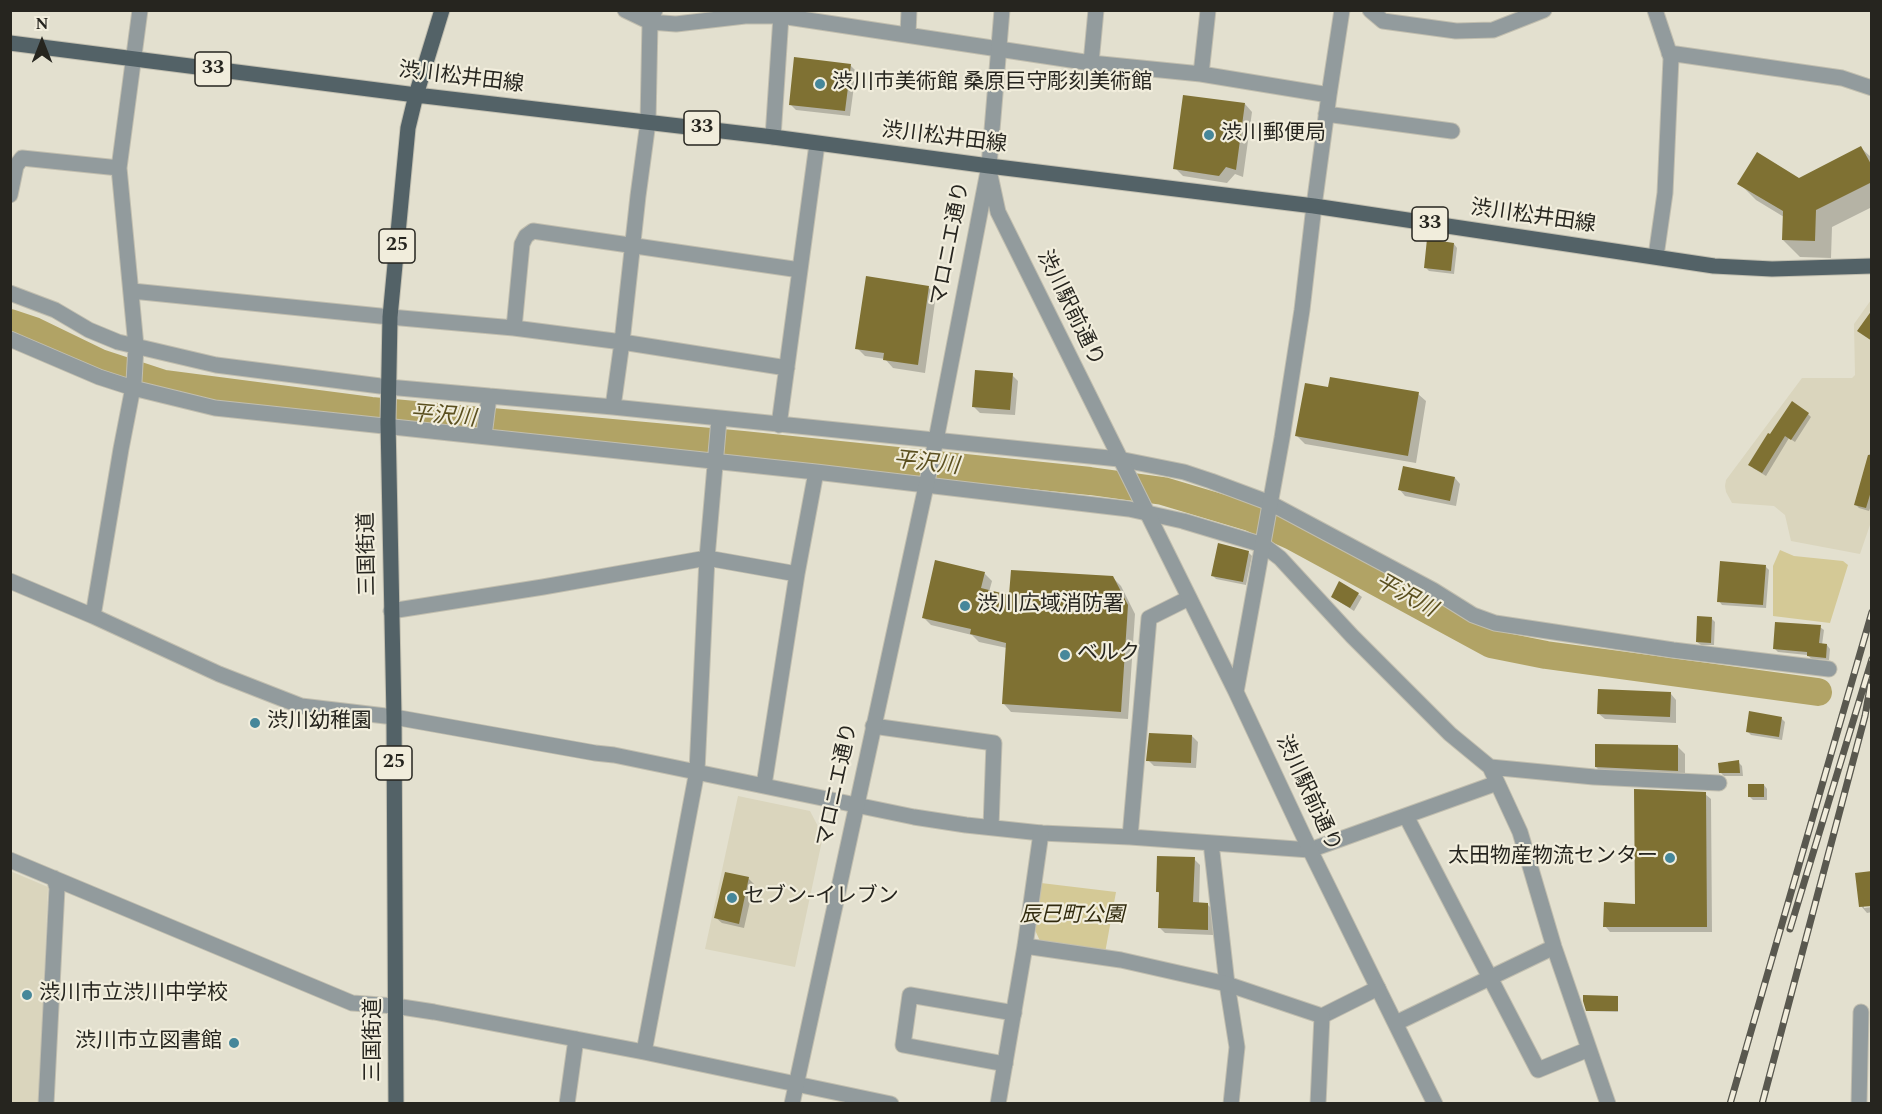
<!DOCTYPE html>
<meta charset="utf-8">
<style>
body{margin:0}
#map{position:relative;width:1882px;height:1114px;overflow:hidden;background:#e3e0cf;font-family:Spectral,serif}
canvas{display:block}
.frame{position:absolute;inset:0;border:12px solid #26251f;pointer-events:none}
.north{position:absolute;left:12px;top:12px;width:60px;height:60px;-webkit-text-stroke:4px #f1eddc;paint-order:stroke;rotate:0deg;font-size:16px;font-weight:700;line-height:24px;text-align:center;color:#26251f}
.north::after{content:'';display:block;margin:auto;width:21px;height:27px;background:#26251f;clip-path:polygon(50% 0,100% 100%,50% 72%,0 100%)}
</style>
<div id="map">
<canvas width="1882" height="1114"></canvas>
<div class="frame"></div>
<div class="north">N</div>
</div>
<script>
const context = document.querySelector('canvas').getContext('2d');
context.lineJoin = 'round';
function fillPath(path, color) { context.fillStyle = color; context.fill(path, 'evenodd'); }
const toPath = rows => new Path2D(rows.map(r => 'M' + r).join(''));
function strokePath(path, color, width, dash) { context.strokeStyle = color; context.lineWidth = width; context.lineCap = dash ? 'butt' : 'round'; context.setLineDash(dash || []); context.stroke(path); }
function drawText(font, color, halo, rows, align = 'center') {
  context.font = font + ' Spectral,"Noto Sans JP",serif'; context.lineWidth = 4.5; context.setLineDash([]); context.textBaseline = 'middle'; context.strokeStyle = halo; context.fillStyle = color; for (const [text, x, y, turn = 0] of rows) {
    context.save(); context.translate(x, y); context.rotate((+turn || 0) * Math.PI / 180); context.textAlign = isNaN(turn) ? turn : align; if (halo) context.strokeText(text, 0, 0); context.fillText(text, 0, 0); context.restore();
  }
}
fillPath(toPath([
 [1871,300,1872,519,1860,554,1791,541,1785,515,1774,506,1732,503,1726,492,1725,486,1726,480,1802,378,1852,378,1855,375,1854,324],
 [738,796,810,811,823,836,795,967,705,949],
 [10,871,48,887,39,1103,11,1103]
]), '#dad5bd');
fillPath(toPath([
 [1780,550,1794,556,1843,561,1848,565,1830,623,1773,616,1773,566],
 [1041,883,1116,892,1105,953,1040,941,1035,930]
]), '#d4c996');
fillPath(toPath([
 [850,65,856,71,850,116,796,110,790,104],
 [1245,104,1252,112,1243,177,1235,174,1227,183,1183,176,1175,168],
 [1861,148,1872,158,1872,207,1832,227,1831,258,1800,257,1783,240,1784,217,1756,200,1739,183,1799,179],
 [1454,244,1457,248,1454,274,1429,271,1425,267],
 [928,287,936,295,925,373,893,368,885,359,865,356,857,348],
 [1012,375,1018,381,1015,415,980,413,974,407],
 [1329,389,1418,394,1426,401,1416,463,1305,444,1297,436],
 [1808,414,1811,417,1795,442,1789,438,1766,476,1753,468,1770,436],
 [1869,454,1872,455,1872,503,1869,511,1859,508,1855,504],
 [1455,478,1460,484,1456,506,1405,496,1400,490],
 [1248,552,1252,556,1246,585,1216,579,1212,575],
 [1765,566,1769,570,1766,608,1722,605,1719,601],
 [984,573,992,581,989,592,1011,597,1113,578,1121,586,1135,614,1128,719,1011,712,1004,704,1007,648,979,642,972,635,931,625,923,617],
 [1358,594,1362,597,1354,611,1332,597],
 [1711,618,1715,622,1714,645,1701,645,1697,642],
 [1820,627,1824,630,1822,645,1827,645,1830,649,1829,660,1812,659,1807,655,1778,652,1775,649],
 [1671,694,1676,700,1676,723,1605,719,1599,714],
 [1781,718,1785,722,1782,740,1751,735,1747,731],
 [1192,736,1198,742,1196,768,1154,766,1148,760],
 [1678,747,1685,754,1685,778,1604,775,1596,767],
 [1738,762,1742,766,1743,776,1724,776,1721,773],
 [1764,785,1767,789,1767,800,1753,800,1750,797],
 [1705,794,1711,799,1712,932,1610,932,1605,926,1636,905],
 [1194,859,1200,865,1199,904,1207,904,1213,910,1213,935,1165,933,1159,927,1161,895,1157,891],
 [748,878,754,884,744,928,722,923,716,918],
 [1864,905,1864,908,1872,907,1872,912,1867,913,1861,906],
 [1617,997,1618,1012,1589,1011,1588,1010]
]), '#0003');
strokePath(toPath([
 [10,323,34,331,100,363,164,384,371,411,743,445,1090,481,1163,491,1250,517,1292,536,1491,644,1546,655,1818,692]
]), '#b1a365', 28);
fillPath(toPath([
 [794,57,851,64,845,111,789,105],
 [1183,95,1245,103,1236,170,1226,167,1219,176,1173,169],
 [1861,146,1872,166,1872,182,1816,210,1815,241,1782,240,1783,211,1737,184,1757,152,1799,178],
 [1427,239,1454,243,1451,271,1424,268],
 [866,276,929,286,918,365,883,360,884,353,855,349],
 [1872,310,1872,341,1857,331],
 [975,370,1013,373,1010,410,972,407],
 [1330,377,1419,392,1408,456,1295,436,1305,383,1328,387],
 [1792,401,1809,413,1791,440,1785,436,1762,473,1748,465,1768,433,1770,434],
 [1868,455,1872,455,1872,488,1866,508,1854,505],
 [1403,466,1455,477,1450,501,1398,490],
 [1218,543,1249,551,1243,582,1211,576],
 [935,560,985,572,981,588,1009,595,1011,570,1113,576,1128,605,1121,712,1002,704,1006,643,970,634,971,629,922,618],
 [1720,561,1766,565,1763,605,1717,602],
 [1339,581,1359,593,1350,608,1331,597],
 [1697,616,1712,617,1711,643,1696,642],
 [1775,622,1821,625,1819,643,1827,644,1826,658,1807,656,1807,652,1773,649],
 [1598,689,1671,692,1670,717,1597,714],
 [1749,711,1782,717,1779,737,1746,732],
 [1149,733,1192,735,1191,763,1146,761],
 [1595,744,1678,745,1678,771,1595,767],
 [1739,760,1740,773,1719,773,1718,763],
 [1748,784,1764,784,1764,797,1748,797],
 [1634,789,1706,792,1707,927,1603,927,1604,902,1635,904],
 [1157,856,1195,857,1193,902,1208,903,1208,930,1158,928,1159,892,1156,892],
 [1872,871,1872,906,1859,907,1855,873],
 [725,872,749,877,739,924,714,918],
 [1583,995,1618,996,1618,1011,1586,1011,1583,1001]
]), '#7f7133');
const minor = toPath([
 [655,10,650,22,676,24,745,16,781,16,1091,63,1201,74,1329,95],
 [1370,10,1383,21,1456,31,1493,30,1544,10],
 [1655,10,1671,58,1665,193,1656,256],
 [908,34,909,10],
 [1669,53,1842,78,1872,88],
 [1091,63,1096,10],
 [1201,74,1208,10],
 [1326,114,1452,131],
 [773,137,781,16],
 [10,195,16,166,22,158,119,168],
 [1314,206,1329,95,1342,10],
 [132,291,390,317,514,328,622,342,787,368],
 [10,293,55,310,89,330,118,342,216,365,388,387,613,407,1119,459,1184,472,1211,481,1270,503,1433,590,1473,615,1495,623,1673,650,1829,669],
 [514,328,522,244,526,236,533,231,800,270],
 [10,339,99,377,133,388,215,408,816,472,1129,509,1183,521,1263,545,1280,558,1352,636,1450,734,1490,767,1520,832,1554,947,1608,1104],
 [613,407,622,342,638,196,648,122,650,22,625,10],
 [779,425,817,144],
 [484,436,489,396],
 [10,581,93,616,219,674,301,706,394,717,595,753,614,755,914,817,966,825,1041,833,1130,837,1310,850,1497,783],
 [391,611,543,587,707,558,797,574],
 [93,616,121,449,134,382,136,346,119,168,140,10],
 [873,726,994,743,991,827],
 [1490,767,1594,777,1719,783],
 [764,785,797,574,816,472],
 [1406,816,1538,1070,1589,1049],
 [1130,837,1149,618,1189,598],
 [1211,843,1227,984,1237,1047,1231,1104],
 [10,860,352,1003,395,1006,434,1012,644,1052,891,1104],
 [1322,1016,1378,988],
 [1396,1023,1554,947],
 [644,1052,697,771,707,558,719,419],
 [1005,1064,903,1045,910,995,1014,1013],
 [46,1104,57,888,54,878],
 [567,1104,576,1039],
 [1859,1104,1861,1012]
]);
const tertiary = toPath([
 [990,175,998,212,1236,692,1310,850,1435,1104],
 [1236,692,1282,438,1302,310,1314,206],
 [1025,946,1121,960,1227,984,1322,1016,1318,1104],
 [792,1104,936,440,989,166,1002,10],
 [998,1104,1025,946,1041,833]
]);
const primary = toPath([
 [10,43,416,95,773,137,989,166,1314,206,1714,266,1772,269,1872,266],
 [396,1104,394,717,388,422,390,317,408,128,416,95,442,10]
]);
strokePath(minor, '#c1beaf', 17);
strokePath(tertiary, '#c1beaf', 17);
strokePath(primary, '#c1beaf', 17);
strokePath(minor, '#929b9d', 15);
strokePath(tertiary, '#929b9d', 15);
strokePath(primary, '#536267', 15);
const rail = toPath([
 [1790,929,1872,659],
 [1730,1104,1872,612],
 [1762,1104,1865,716,1871,682]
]);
strokePath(rail, '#59584f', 7);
strokePath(rail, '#f1eddc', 4.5, [14]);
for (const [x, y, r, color] of [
 [820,84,6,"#46879a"],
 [1209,135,6,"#46879a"],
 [965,606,6,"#46879a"],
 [1065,655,6,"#46879a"],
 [255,723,6,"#46879a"],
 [1670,858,6,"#46879a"],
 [732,898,6,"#46879a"],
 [27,995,6,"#46879a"],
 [234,1043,6,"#46879a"]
]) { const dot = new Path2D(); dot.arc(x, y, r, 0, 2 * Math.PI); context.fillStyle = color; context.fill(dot); strokePath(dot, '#f1eddc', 2); }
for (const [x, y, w] of [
 [213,69,36],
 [702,128,36],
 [1430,224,36],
 [397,246,36],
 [394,763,36]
]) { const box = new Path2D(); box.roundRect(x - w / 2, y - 17, w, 34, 4.5); context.fillStyle = '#f1eddc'; context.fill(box); strokePath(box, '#26251f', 1.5); }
drawText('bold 20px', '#26251f', null, [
 ["33",213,69],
 ["33",702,128],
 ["33",1430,224],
 ["25",397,246],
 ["25",394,763]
]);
drawText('21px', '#26251f', '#f1eddc', [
 ["渋川松井田線",461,79,7],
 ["渋川松井田線",944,139,7],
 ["渋川松井田線",1533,218,8],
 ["マロニエ通り",952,244,-79],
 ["渋川駅前通り",1069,309,64],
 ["三国街道",369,554,-91],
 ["マロニエ通り",839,785,-78],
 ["渋川駅前通り",1307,794,65],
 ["三国街道",375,1040,-90]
]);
drawText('21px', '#26251f', '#f1eddc', [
 ["渋川市美術館 桑原巨守彫刻美術館",832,84],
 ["渋川郵便局",1221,135],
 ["渋川広域消防署",977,606],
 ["ベルク",1077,655],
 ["渋川幼稚園",267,723],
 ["太田物産物流センター",1658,858,"right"],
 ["セブン-イレブン",744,898],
 ["渋川市立渋川中学校",39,995],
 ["渋川市立図書館",222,1043,"right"]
], 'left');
drawText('italic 21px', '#302a0d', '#f1eddc', [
 ["辰巳町公園",1072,917]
]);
drawText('italic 22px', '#5b5020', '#f1eddc', [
 ["平沢川",443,418,5],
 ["平沢川",926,465,6],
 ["平沢川",1405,597,29]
]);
</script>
